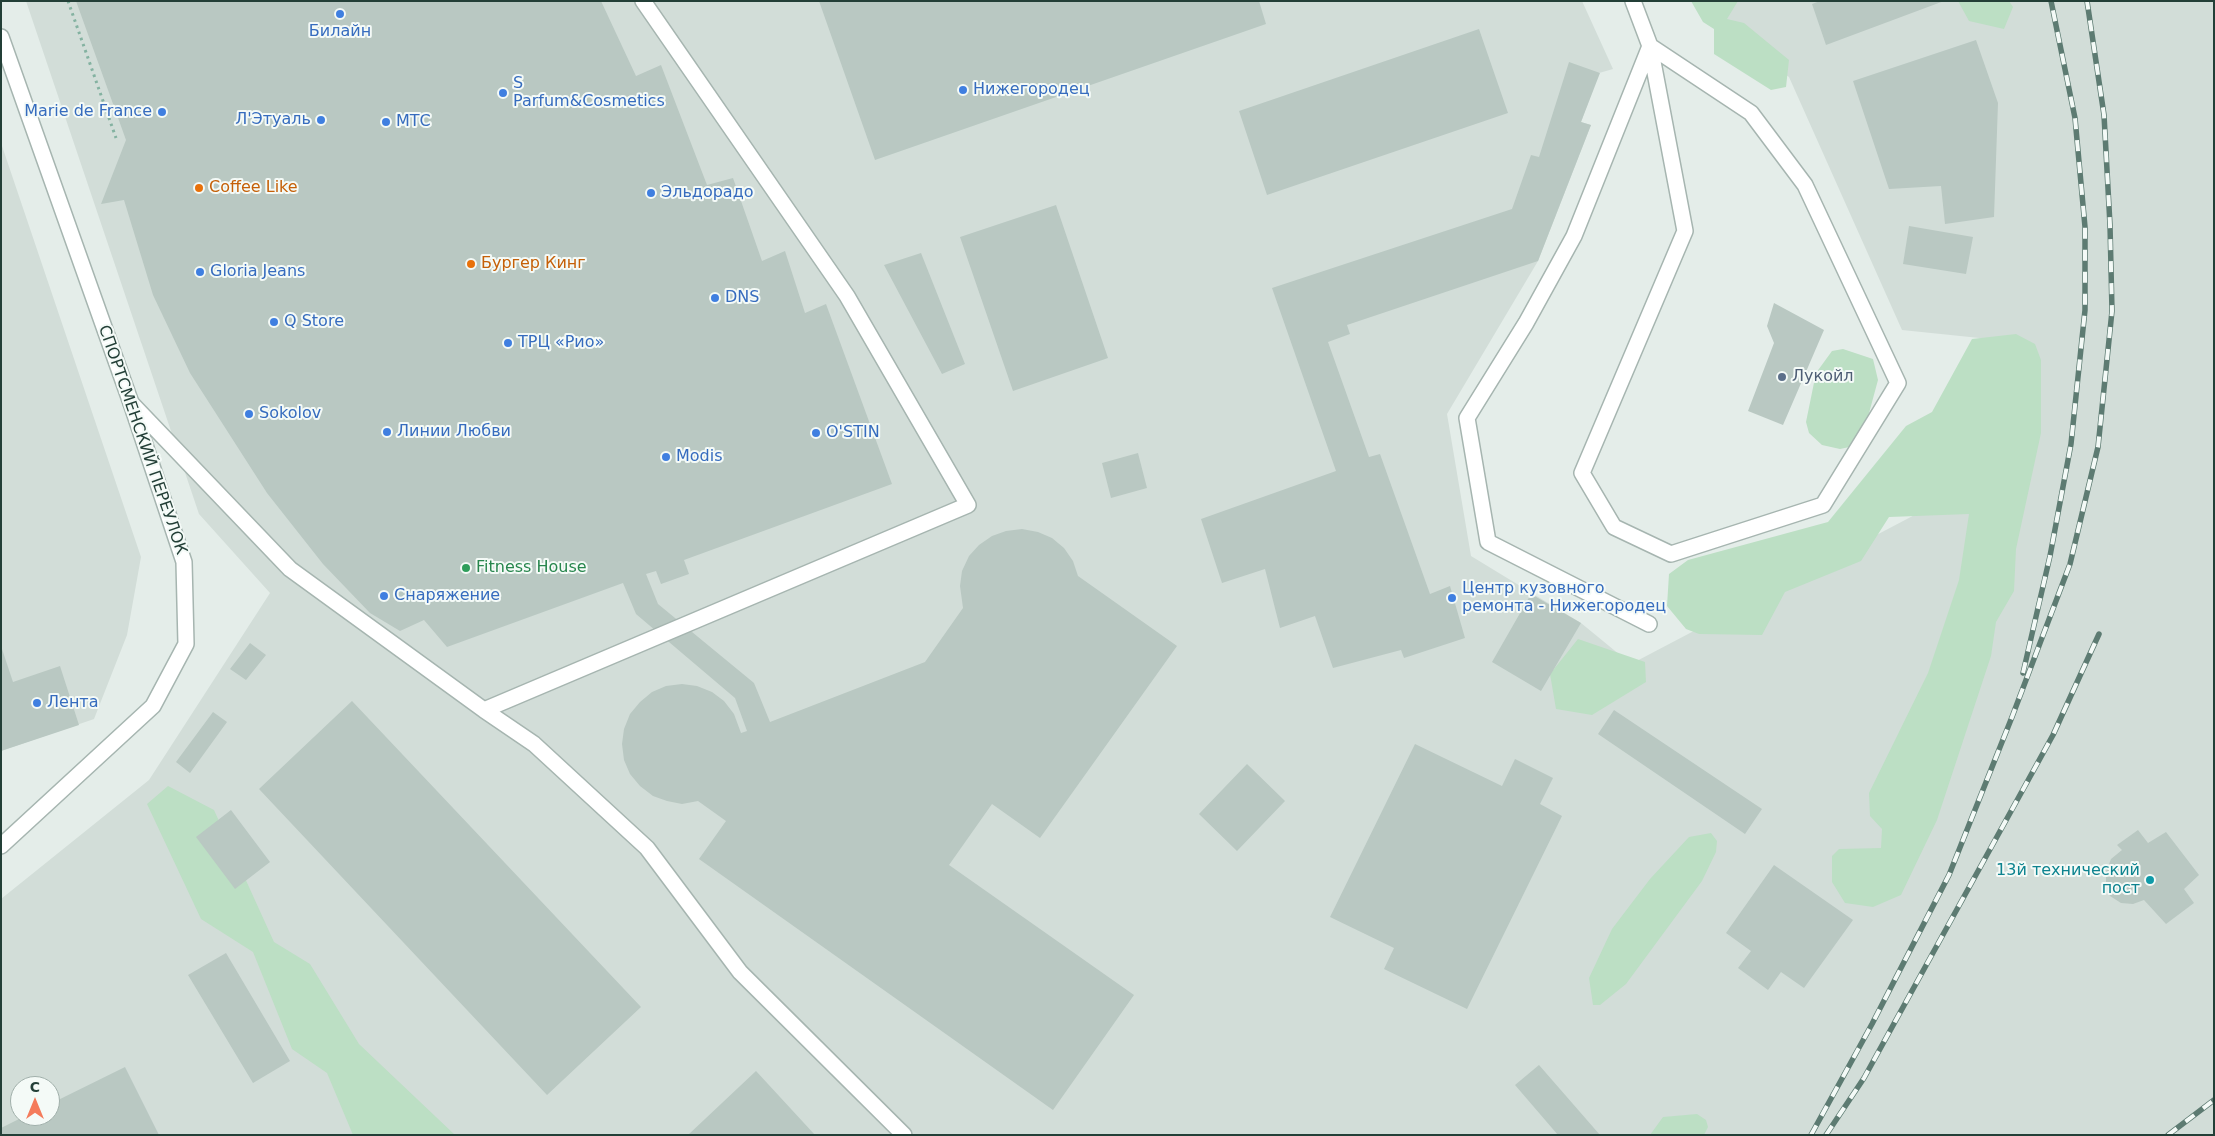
<!DOCTYPE html>
<meta charset="utf-8">
<style>
body{margin:0}
#map{position:relative;width:2215px;height:1136px;overflow:hidden;background:#e4ede9;font-family:"DejaVu Sans",sans-serif}
canvas{display:block}
.frame{position:absolute;inset:0;border:2px solid #233f37;pointer-events:none}
.north{position:absolute;left:10px;top:1076px;width:50px;height:50px;box-sizing:border-box;background:#f4faf7;border:1px solid #a0afaa;border-radius:50%;rotate:0deg;font-size:14px;font-weight:700;line-height:20px;text-align:center;color:#233f37}
.north::after{content:'';display:block;margin:auto;width:18px;height:22px;background:#f47b5b;clip-path:polygon(50% 0,100% 100%,50% 72%,0 100%)}
</style>
<div id="map">
<canvas width="2215" height="1136"></canvas>
<div class="frame"></div>
<div class="north">С</div>
</div>
<script>
const context = document.querySelector('canvas').getContext('2d');
context.lineJoin = 'round';
function fillPath(path, color) { context.fillStyle = color; context.fill(path, 'evenodd'); }
const toPath = rows => new Path2D(rows.map(r => 'M' + r).join(''));
function strokePath(path, color, width, dash) { context.strokeStyle = color; context.lineWidth = width; context.lineCap = dash ? 'butt' : 'round'; context.setLineDash(dash || []); context.stroke(path); }
function drawText(font, color, halo, rows, align = 'center') {
  context.font = font + ' "DejaVu Sans",sans-serif'; context.lineWidth = 4; context.setLineDash([]); context.textBaseline = 'middle'; context.strokeStyle = halo; context.fillStyle = color; for (const [text, x, y, turn = 0] of rows) {
    context.save(); context.translate(x, y); context.rotate((+turn || 0) * Math.PI / 180); context.textAlign = isNaN(turn) ? turn : align; if (halo) context.strokeText(text, 0, 0); context.fillText(text, 0, 0); context.restore();
  }
}
fillPath(toPath([
 [26,1,1582,1,1613,69,1599,73,1581,122,1591,125,1538,261,1447,414,1471,556,1581,623,1631,664,2023,458,1999,340,1902,330,1789,77,1725,35,1703,1,2214,1,2214,1135,1,1135,1,899,149,780,270,593,199,514],
 [20,1086,50,1086,50,1116,20,1116],
 [1,143,141,557,127,635,94,719,1,751]
]), '#d2ddd8');
fillPath(toPath([
 [1691,1,1738,1,1727,19,1744,23,1789,60,1786,87,1771,90,1714,54,1714,29,1703,22],
 [1958,1,2009,1,2013,7,2004,29,1969,21],
 [2016,334,2035,344,2041,360,2041,433,2016,549,2014,591,1996,622,1991,656,1937,820,1901,895,1873,907,1845,903,1832,882,1832,856,1839,849,1881,848,1882,829,1870,816,1869,793,1928,673,1959,580,1969,514,1889,517,1861,561,1785,592,1762,635,1699,634,1686,629,1667,606,1669,574,1688,560,1828,522,1906,426,1932,412,1972,339],
 [1843,349,1873,359,1878,380,1862,439,1854,446,1840,449,1822,445,1809,433,1806,422,1816,373,1832,351],
 [1578,639,1645,662,1646,682,1592,715,1556,709,1550,674],
 [168,786,214,810,274,942,310,964,359,1044,455,1135,353,1135,327,1073,292,1049,253,952,201,919,147,804],
 [1711,833,1717,841,1716,852,1702,881,1626,984,1600,1005,1593,1005,1589,978,1612,929,1650,879,1689,837],
 [1697,1114,1706,1120,1708,1127,1704,1135,1650,1135,1663,1117]
]), '#bcdfc4');
fillPath(toPath([
 [76,1,601,1,636,76,661,65,707,185,733,178,762,261,785,251,805,313,826,304,892,484,684,560,689,574,661,584,656,571,646,574,658,604,754,683,770,722,925,662,963,608,960,586,962,571,969,556,979,545,992,536,1006,531,1022,529,1038,532,1052,538,1064,548,1073,561,1078,576,1177,646,1040,838,992,804,949,865,1134,995,1053,1110,699,859,726,821,698,801,682,804,667,801,653,796,640,786,630,774,624,760,622,744,624,729,630,714,640,702,652,692,666,686,682,684,697,686,712,692,724,701,734,714,741,733,747,731,735,698,636,614,623,583,447,647,424,620,400,631,370,613,323,564,267,493,190,373,153,295,124,200,101,204,126,140],
 [819,1,1259,1,1266,24,875,160],
 [1820,1,1944,1,1826,45,1812,4],
 [1479,29,1508,113,1267,195,1239,111],
 [1976,40,1998,103,1994,217,1945,224,1941,186,1889,189,1853,81],
 [1569,62,1600,73,1581,122,1591,125,1538,261,1347,325,1350,334,1328,342,1369,457,1380,454,1430,594,1450,586,1465,638,1404,658,1401,650,1333,668,1315,616,1280,628,1265,569,1222,583,1201,519,1336,471,1272,288,1512,209,1531,155,1539,157],
 [1056,205,1108,358,1013,391,960,237],
 [1909,226,1973,237,1966,274,1903,264],
 [921,253,965,364,942,374,884,265],
 [1774,303,1824,330,1783,425,1748,411,1774,343,1767,326],
 [1138,453,1147,488,1111,498,1102,463],
 [1531,594,1581,623,1541,691,1492,662],
 [250,643,266,655,246,680,230,669],
 [1,646,13,682,60,666,79,725,1,751],
 [352,701,641,1007,547,1095,259,789],
 [1614,710,1762,809,1745,834,1598,734],
 [213,712,227,722,190,773,176,762],
 [1415,744,1502,786,1515,759,1553,778,1540,804,1562,816,1467,1009,1384,969,1394,948,1330,917],
 [1247,764,1285,801,1237,851,1199,814],
 [231,810,270,862,235,889,196,837],
 [2138,830,2148,843,2166,832,2199,875,2184,889,2194,903,2166,924,2144,900,2133,904,2121,903,2110,896,2106,885,2106,872,2111,859,2122,850,2117,845],
 [1774,865,1853,920,1804,988,1781,972,1768,990,1738,968,1751,951,1726,933],
 [226,953,290,1061,253,1083,188,975],
 [1539,1065,1600,1135,1558,1135,1515,1085],
 [125,1067,159,1135,1,1135,1,1128,25,1116,50,1116,50,1104],
 [756,1071,815,1135,688,1135]
]), '#b9c8c2');
const lane = toPath([
 [1633,1,1650,46,1574,236,1526,323,1467,418,1488,542,1649,624],
 [1650,46,1751,113,1805,185,1898,383,1823,505,1671,554,1614,527,1582,473,1685,231,1650,46],
 [131,403,290,569,484,710,534,744,647,848,740,972,904,1135],
 [484,710,968,505,847,296,643,1]
]);
const street = toPath([
 [1,37,131,403,184,562,186,644,153,706,1,846]
]);
strokePath(lane, '#a6b5b0', 18);
strokePath(street, '#a6b5b0', 18);
strokePath(toPath([
 [68,1,116,138]
]), '#84b2a1', 3, [2.5, 4]);
strokePath(lane, '#fff', 15);
strokePath(street, '#fff', 15);
const rail = toPath([
 [2023,673,2050,556,2071,444,2085,310,2085,227,2075,118,2051,1],
 [1811,1135,1872,1024,1949,875,2012,717,2070,564,2098,447,2112,311,2110,225,2104,115,2087,1],
 [1826,1135,1864,1078,2053,735,2099,634],
 [2168,1135,2214,1100]
]);
strokePath(rail, '#5d7b72', 5.5);
strokePath(rail, '#f4faf7', 4, [11]);
for (const [x, y, r, color] of [
 [340,14,5,"#3f7fe0"],
 [963,90,5,"#3f7fe0"],
 [503,93,5,"#3f7fe0"],
 [162,112,5,"#3f7fe0"],
 [321,120,5,"#3f7fe0"],
 [386,122,5,"#3f7fe0"],
 [199,188,5,"#e8710a"],
 [651,193,5,"#3f7fe0"],
 [471,264,5,"#e8710a"],
 [200,272,5,"#3f7fe0"],
 [715,298,5,"#3f7fe0"],
 [274,322,5,"#3f7fe0"],
 [508,343,5,"#3f7fe0"],
 [1782,377,5,"#5c6f8a"],
 [249,414,5,"#3f7fe0"],
 [387,432,5,"#3f7fe0"],
 [816,433,5,"#3f7fe0"],
 [666,457,5,"#3f7fe0"],
 [466,568,5,"#2e9e5b"],
 [384,596,5,"#3f7fe0"],
 [1452,598,5,"#3f7fe0"],
 [37,703,5,"#3f7fe0"],
 [2150,880,5,"#0f9aa8"]
]) { const dot = new Path2D(); dot.arc(x, y, r, 0, 2 * Math.PI); context.fillStyle = color; context.fill(dot); strokePath(dot, '#f4faf7', 2); }
drawText('16px', '#366cbe', '#f4faf7', [
 ["Билайн",340,32,"center"],
 ["S",513,84],
 ["Parfum&Cosmetics",513,102],
 ["Нижегородец",973,90],
 ["Marie de France",152,112,"right"],
 ["Л'Этуаль",311,120,"right"],
 ["МТС",396,122],
 ["Эльдорадо",661,193],
 ["Gloria Jeans",210,272],
 ["DNS",725,298],
 ["Q Store",284,322],
 ["ТРЦ «Рио»",518,343],
 ["Sokolov",259,414],
 ["Линии Любви",397,432],
 ["O'STIN",826,433],
 ["Modis",676,457],
 ["Центр кузовного",1462,589],
 ["ремонта - Нижегородец",1462,607],
 ["Снаряжение",394,596],
 ["Лента",47,703]
], 'left');
drawText('16px', '#c56008', '#f4faf7', [
 ["Coffee Like",209,188],
 ["Бургер Кинг",481,264]
], 'left');
drawText('16px', '#4e5e75', '#f4faf7', [
 ["Лукойл",1792,377]
], 'left');
drawText('16px', '#233f37', '#f4faf7', [
 ["СПОРТСМЕНСКИЙ ПЕРЕУЛОК",142,440,71]
]);
drawText('16px', '#27864d', '#f4faf7', [
 ["Fitness House",476,568]
], 'left');
drawText('16px', '#0d838f', '#f4faf7', [
 ["13й технический",2140,871],
 ["пост",2140,889]
], 'right');
</script>
